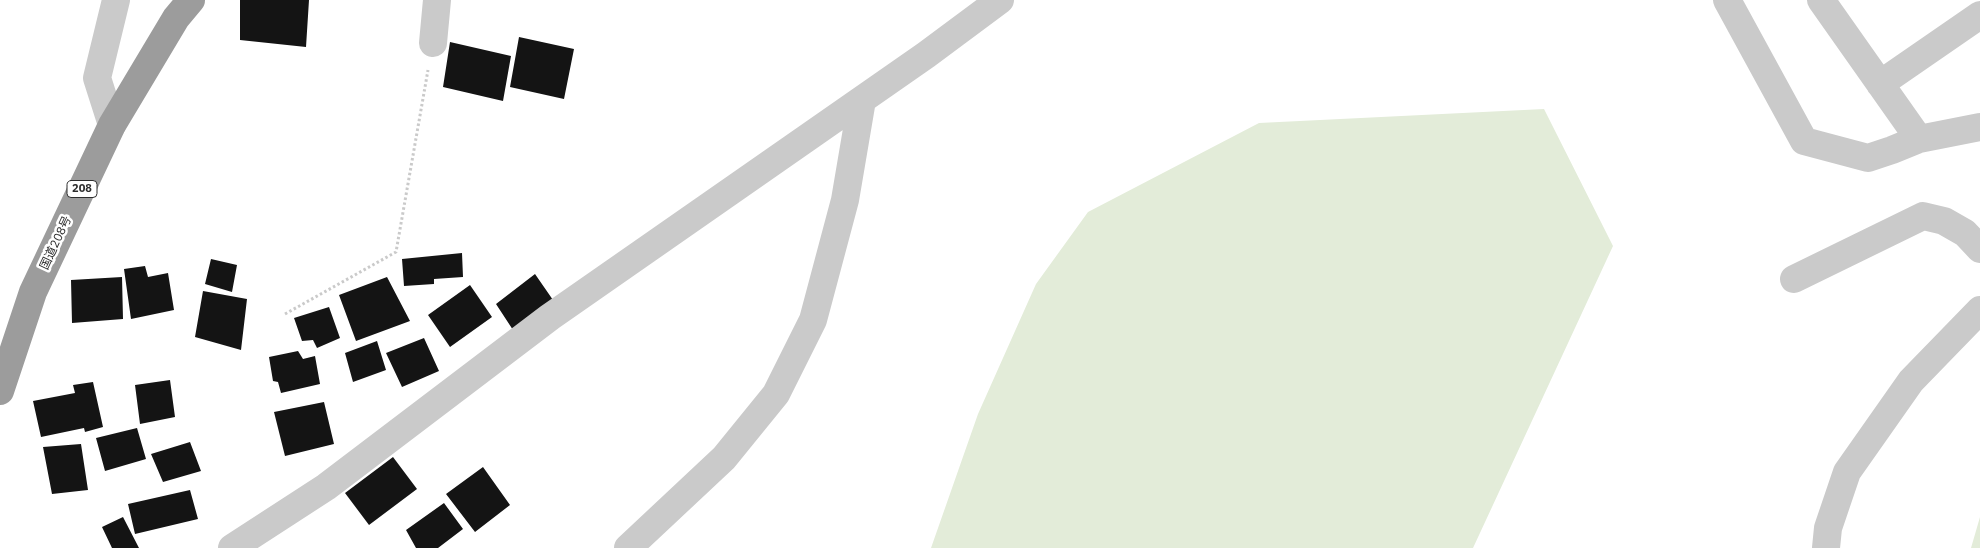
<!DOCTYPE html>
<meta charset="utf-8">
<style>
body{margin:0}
canvas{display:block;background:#fff}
</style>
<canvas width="1980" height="548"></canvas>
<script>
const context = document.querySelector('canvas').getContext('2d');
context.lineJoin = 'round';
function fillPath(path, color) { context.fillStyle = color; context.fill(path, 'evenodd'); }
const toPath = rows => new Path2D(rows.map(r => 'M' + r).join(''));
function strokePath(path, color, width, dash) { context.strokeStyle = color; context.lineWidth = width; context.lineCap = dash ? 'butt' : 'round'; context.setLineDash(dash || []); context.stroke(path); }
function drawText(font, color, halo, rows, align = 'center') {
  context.font = font + ' "IBM Plex Sans","Noto Sans JP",sans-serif'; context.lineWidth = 5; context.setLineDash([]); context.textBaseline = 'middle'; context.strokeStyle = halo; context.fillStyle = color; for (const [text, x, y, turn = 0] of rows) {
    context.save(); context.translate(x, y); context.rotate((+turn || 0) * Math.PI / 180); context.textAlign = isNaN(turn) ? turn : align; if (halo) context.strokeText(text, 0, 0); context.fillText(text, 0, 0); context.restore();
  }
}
fillPath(toPath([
 [1544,109,1613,246,1473,548,931,548,978,414,1036,284,1088,212,1259,123],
 [1980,517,1980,548,1971,548]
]), '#e3ecd9');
fillPath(toPath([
 [240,0,309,0,306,47,240,40],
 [519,37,574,49,564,99,510,87],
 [450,42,511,56,503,101,443,87],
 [462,253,463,277,434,279,434,284,404,286,402,259],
 [211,259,237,265,232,292,205,284],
 [145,266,148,277,168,273,174,310,131,319,124,269],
 [535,274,553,300,513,330,496,304],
 [122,277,123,319,72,323,71,280],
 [387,277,410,321,356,341,339,295],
 [470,285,492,317,450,347,428,315],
 [203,291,247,299,241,350,195,337],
 [329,307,340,338,317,348,313,340,302,341,294,318],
 [424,338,439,371,402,387,386,353],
 [377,341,386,370,353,382,345,353],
 [298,351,303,359,315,356,320,384,281,393,278,382,273,381,269,357],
 [170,380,175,417,140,424,135,385],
 [93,382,103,427,85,432,84,428,41,437,33,401,75,393,73,385],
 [324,402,334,444,285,456,274,412],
 [137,428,146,459,105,471,96,438],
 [190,442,201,471,163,482,151,454],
 [81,444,88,490,52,494,43,447],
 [393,457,417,489,369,525,345,493],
 [483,467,510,505,475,532,446,494],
 [190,490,198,519,135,534,128,504],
 [444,503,463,529,438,548,416,548,406,530],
 [123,517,139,548,112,548,102,527]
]), '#141414');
strokePath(toPath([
 [285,314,396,252,428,70]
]), '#cacaca', 3, [2.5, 2.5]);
strokePath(toPath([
 [1727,0,1804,141,1868,158,1892,150,1919,139,1980,127],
 [1821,0,1919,139],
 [433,43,437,0],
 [1880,84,1980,15],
 [112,125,97,78,116,0],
 [1794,279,1923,216,1944,221,1965,233,1980,249],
 [232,548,326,487,550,317,926,55,1000,0],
 [628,548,724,458,776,394,813,320,845,200,862,100],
 [1826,548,1828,528,1847,472,1911,381,1980,310]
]), '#cacaca', 28);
strokePath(toPath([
 [0,391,33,292,112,125,176,18,191,0]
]), '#9c9c9c', 28);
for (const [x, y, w] of [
 [82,189,30]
]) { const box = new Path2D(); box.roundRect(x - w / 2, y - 8.5, w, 17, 4); context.fillStyle = '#fff'; context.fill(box); strokePath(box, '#2d2d2d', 1); }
drawText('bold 11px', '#2d2d2d', null, [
 ["208",82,189]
]);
drawText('12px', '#2d2d2d', '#fff', [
 ["国道208号",56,243,-65]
]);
</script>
